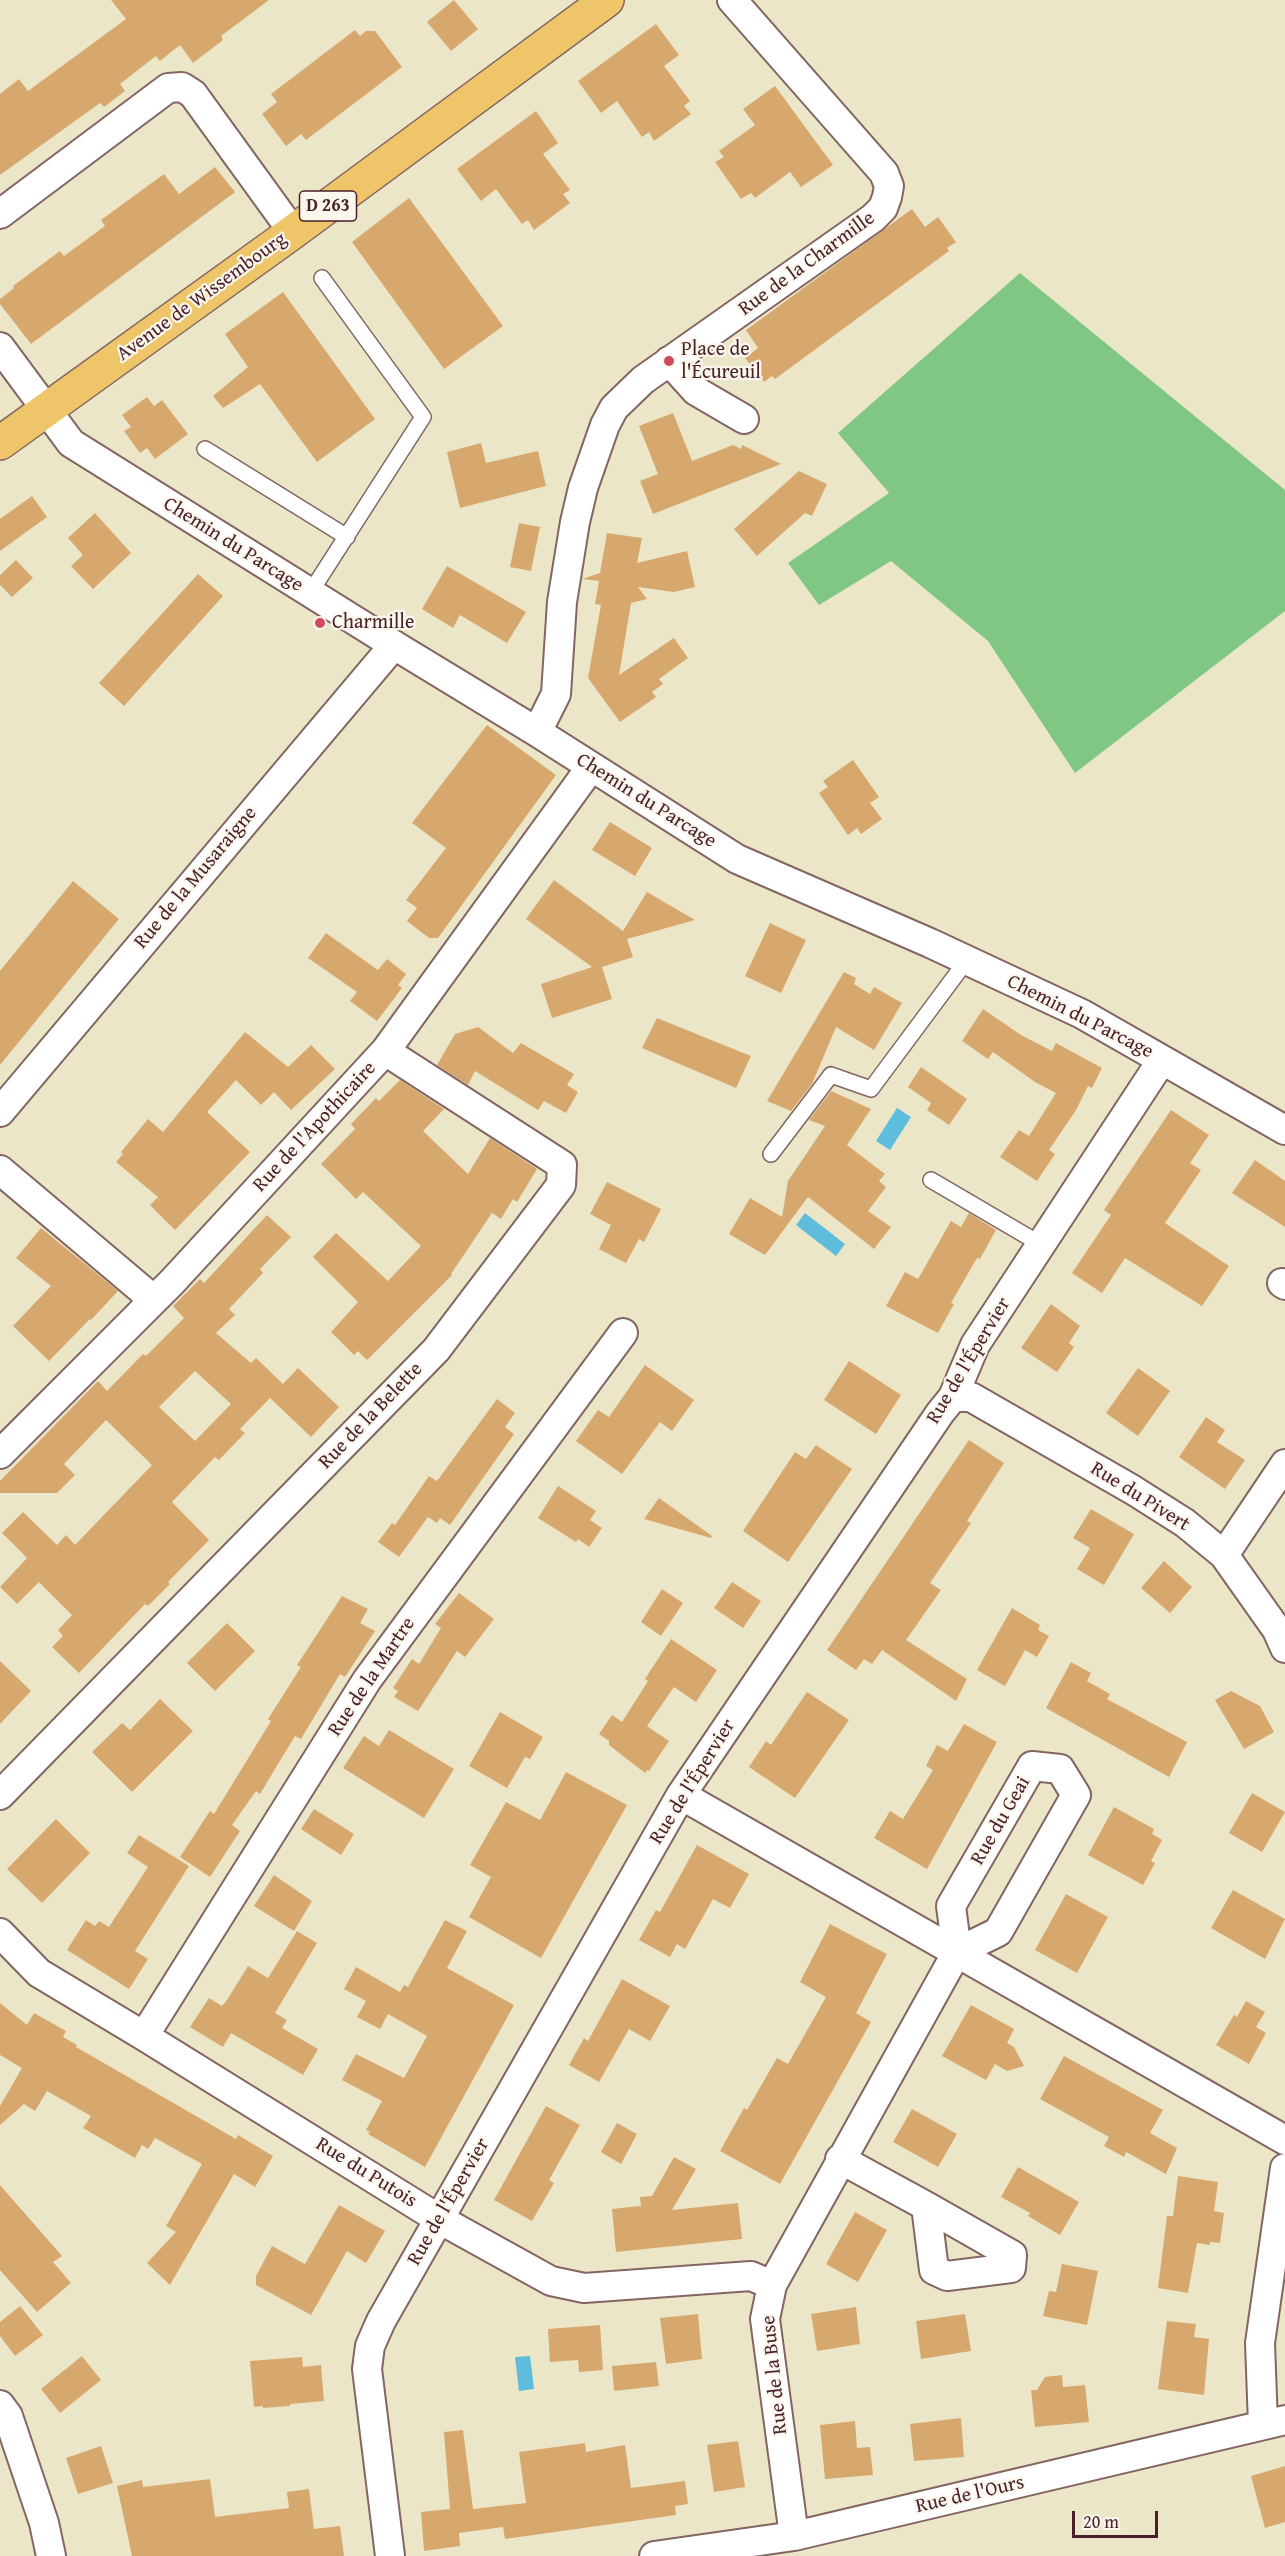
<!DOCTYPE html>
<meta charset="utf-8">
<style>
body{margin:0}
#map{position:relative;width:1285px;height:2556px;overflow:hidden;background:#ece6c8;font-family:"Gentium Book Plus",serif}
canvas{display:block}
.scale{position:absolute;left:1072px;top:2511px;width:86px;height:27px;box-sizing:border-box;border:3px solid #4a1f2b;border-top:0;padding-left:8px;font-size:18px;line-height:21px;white-space:nowrap;color:#4a1f2b;-webkit-text-stroke:4px #fbf7ec;paint-order:stroke}
</style>
<div id="map">
<canvas width="1285" height="2556"></canvas>
<div class="scale">20 m</div>
</div>
<script>
const context = document.querySelector('canvas').getContext('2d');
context.lineJoin = 'round';
function fillPath(path, color) { context.fillStyle = color; context.fill(path, 'evenodd'); }
const toPath = rows => new Path2D(rows.map(r => 'M' + r).join(''));
function strokePath(path, color, width, dash) { context.strokeStyle = color; context.lineWidth = width; context.lineCap = dash ? 'butt' : 'round'; context.setLineDash(dash || []); context.stroke(path); }
function drawText(font, color, halo, rows, align = 'center') {
  context.font = font + ' "Gentium Book Plus",serif'; context.lineWidth = 4.5; context.setLineDash([]); context.textBaseline = 'middle'; context.strokeStyle = halo; context.fillStyle = color; for (const [text, x, y, turn = 0] of rows) {
    context.save(); context.translate(x, y); context.rotate((+turn || 0) * Math.PI / 180); context.textAlign = isNaN(turn) ? turn : align; if (halo) context.strokeText(text, 0, 0); context.fillText(text, 0, 0); context.restore();
  }
}
fillPath(toPath([
 [1020,273,1285,490,1285,611,1075,773,988,641,891,561,819,605,788,563,889,493,838,433]
]), '#7fc783');
fillPath(toPath([
 [897,1108,911,1117,890,1150,876,1141],
 [805,1213,845,1244,836,1256,796,1225],
 [530,2356,534,2389,519,2391,515,2357]
]), '#5ebcdc');
fillPath(toPath([
 [111,0,269,0,221,36,223,40,193,63,180,45,160,61,156,56,120,84,125,91,104,107,100,103,0,175,0,94,19,79,28,91,126,19],
 [454,0,478,29,451,51,427,22],
 [656,24,679,55,664,66,690,101,684,106,691,114,654,141,649,132,642,137,617,101,601,113,578,81],
 [355,30,360,36,366,31,375,31,402,67,306,140,301,134,286,146,262,114,277,102,271,94],
 [775,86,833,165,801,187,790,172,755,198,751,193,741,199,715,162,724,157,719,151,755,125,743,109],
 [536,111,558,143,543,154,570,190,563,194,570,203,534,230,528,220,522,224,496,189,481,201,457,169],
 [215,167,235,192,31,344,0,304,0,299,14,288,13,286,60,251,64,256,105,226,101,220,164,174,179,194],
 [409,198,503,326,444,369,352,242],
 [912,209,925,227,938,217,956,242,947,248,949,251,775,379,772,376,764,382,745,358,758,348,746,330],
 [283,292,375,419,317,462,260,384,223,408,213,396,248,367,225,334],
 [147,397,154,406,162,400,188,434,155,459,147,448,140,453,124,431,131,427,122,415],
 [673,413,692,461,733,445,741,449,742,445,781,464,653,514,640,481,658,474,639,426],
 [481,443,486,463,538,451,546,486,460,508,447,452],
 [799,471,827,484,812,516,805,513,757,556,734,529],
 [32,496,47,517,0,551,0,519],
 [95,513,131,553,93,589,71,566,83,555,68,538],
 [519,523,540,527,531,571,510,567],
 [607,533,642,538,637,563,687,551,695,587,674,592,638,587,647,599,631,603,619,675,674,638,688,658,659,679,663,684,652,692,656,697,620,722,588,678,601,605,595,604,599,581,582,579,600,573],
 [16,560,33,578,12,597,0,585,0,575],
 [447,566,526,612,507,643,460,615,453,628,422,609],
 [198,574,223,596,124,706,99,683],
 [487,725,556,775,438,938,429,938,407,921,417,908,406,900,446,848,412,823],
 [853,760,879,797,870,803,882,819,861,834,857,828,848,835,819,793,828,787,823,781],
 [610,822,652,848,635,876,592,850],
 [554,880,623,931,647,892,695,920,627,939,633,957,602,967,612,999,552,1018,541,984,592,967,526,919],
 [73,881,119,919,0,1065,0,971],
 [770,923,806,940,781,993,745,976],
 [326,933,378,970,387,959,406,974,398,985,402,988,377,1021,350,1001,357,992,308,958],
 [844,972,856,978,854,984,870,994,874,987,902,1003,874,1050,836,1027,812,1084,791,1111,767,1101],
 [983,1009,1021,1035,1052,1051,1056,1043,1102,1068,1092,1088,1088,1086,1076,1110,1049,1150,1055,1154,1037,1181,1000,1157,1019,1130,1029,1136,1056,1093,1035,1082,993,1052,988,1059,962,1041],
 [657,1018,751,1056,736,1088,642,1048],
 [478,1027,513,1053,521,1043,574,1074,567,1085,578,1092,566,1113,544,1101,538,1110,475,1071,468,1085,437,1065,455,1034],
 [245,1032,288,1067,311,1045,335,1069,291,1110,274,1092,261,1105,236,1080,207,1112,250,1152,175,1230,150,1205,158,1197,116,1162,123,1154,121,1152,148,1119,163,1132],
 [921,1067,967,1099,949,1125,927,1110,931,1103,908,1087],
 [400,1080,444,1109,423,1131,468,1174,490,1138,537,1169,517,1202,513,1199,501,1219,492,1213,451,1274,452,1275,367,1360,358,1351,354,1355,331,1332,358,1302,313,1257,336,1233,388,1281,421,1246,363,1192,356,1199,321,1164,355,1129,351,1124,376,1098,379,1101],
 [831,1091,871,1109,847,1145,885,1174,879,1181,886,1187,868,1211,891,1227,874,1249,808,1197,765,1255,729,1234,750,1198,782,1217,788,1181,825,1126,809,1120],
 [1171,1110,1209,1135,1190,1163,1201,1170,1165,1223,1229,1266,1202,1306,1125,1258,1102,1293,1072,1273,1111,1215,1104,1210],
 [1255,1160,1285,1181,1285,1227,1232,1193],
 [607,1182,661,1209,644,1242,639,1239,626,1263,599,1249,611,1225,590,1214],
 [969,1213,996,1230,980,1259,977,1258,951,1303,954,1304,938,1333,886,1306,905,1272,918,1279,951,1221,961,1227],
 [267,1215,291,1237,260,1269,263,1273,229,1309,235,1315,216,1333,251,1363,256,1358,283,1384,298,1368,339,1407,311,1437,270,1398,240,1429,245,1433,219,1460,215,1457,172,1502,209,1540,168,1582,170,1584,148,1606,145,1604,79,1673,52,1647,63,1636,58,1630,72,1615,39,1582,17,1604,0,1587,27,1558,2,1533,23,1512,57,1545,66,1535,75,1545,152,1465,106,1420,64,1464,75,1475,57,1493,0,1493,0,1481,98,1381,107,1391,143,1354,146,1356,184,1318,173,1306,200,1279,204,1283],
 [195,1371,231,1404,195,1441,159,1407],
 [41,1228,118,1291,91,1320,90,1319,49,1361,13,1326,51,1286,16,1258],
 [1051,1304,1080,1326,1069,1343,1074,1347,1057,1372,1021,1348],
 [849,1361,901,1395,876,1434,824,1400],
 [645,1365,694,1400,672,1431,660,1422,622,1474,576,1441,598,1410,609,1417],
 [1138,1368,1170,1391,1138,1436,1106,1413],
 [497,1399,515,1413,505,1427,514,1434,450,1525,440,1518,437,1523,428,1517,399,1557,378,1542,392,1523,395,1525,429,1476,437,1481],
 [1206,1417,1225,1430,1217,1442,1245,1460,1225,1489,1179,1457],
 [969,1440,1004,1463,967,1521,971,1523,930,1583,941,1590,906,1640,967,1679,956,1701,882,1650,872,1664,864,1659,856,1670,827,1650],
 [816,1445,852,1469,788,1562,743,1531,795,1452,806,1459],
 [558,1486,596,1511,590,1520,602,1528,589,1547,578,1539,576,1542,538,1518],
 [659,1498,712,1536,711,1538,644,1519],
 [1091,1509,1134,1534,1104,1585,1077,1569,1090,1548,1073,1538],
 [1164,1561,1192,1587,1170,1613,1141,1588],
 [732,1582,761,1601,743,1628,714,1608],
 [662,1589,683,1603,661,1636,641,1622],
 [459,1593,494,1619,465,1657,457,1651,418,1711,394,1697,398,1691,393,1688,412,1659,419,1664,441,1628,435,1624],
 [342,1596,368,1609,360,1623,375,1631,345,1677,340,1674,301,1739,295,1736,260,1794,256,1791,232,1825,240,1831,210,1877,180,1857,210,1811,214,1814,271,1721,268,1719,301,1667,297,1665],
 [1012,1608,1040,1625,1038,1630,1049,1636,1037,1657,1025,1650,1005,1686,977,1670],
 [227,1623,255,1651,215,1691,187,1663],
 [671,1639,717,1670,696,1702,674,1687,647,1726,669,1741,649,1771,647,1770,645,1773,609,1745,609,1741,599,1734,612,1715,622,1722,648,1681,645,1679],
 [0,1661,31,1691,0,1724],
 [1071,1662,1091,1673,1087,1681,1110,1694,1107,1699,1187,1742,1169,1777,1046,1708],
 [1231,1691,1260,1706,1274,1732,1244,1749,1215,1700],
 [807,1692,849,1720,795,1798,749,1767,766,1741,771,1745],
 [160,1699,193,1731,132,1792,92,1752,122,1723,130,1730],
 [500,1712,543,1737,530,1759,525,1757,507,1788,469,1766],
 [964,1724,997,1742,927,1869,874,1838,890,1811,903,1819,933,1770,926,1766,937,1745,948,1751],
 [389,1730,454,1769,424,1818,343,1768,364,1736,379,1746],
 [566,1772,627,1805,541,1958,469,1917,491,1877,470,1865,506,1802,540,1820],
 [1252,1793,1285,1812,1262,1852,1229,1833],
 [1114,1807,1154,1829,1152,1834,1162,1840,1151,1861,1155,1863,1143,1885,1088,1855],
 [314,1809,354,1834,341,1855,301,1829],
 [56,1819,90,1853,42,1903,7,1869],
 [139,1835,189,1866,135,1951,148,1959,129,1989,67,1950,86,1920,95,1926,99,1921,109,1927,148,1867,127,1853],
 [697,1845,749,1874,730,1908,713,1899,685,1949,677,1944,670,1957,639,1940,656,1910,660,1912],
 [274,1875,312,1901,294,1931,254,1906],
 [1233,1890,1285,1919,1265,1959,1211,1928],
 [1066,1894,1108,1917,1077,1973,1035,1950],
 [445,1920,467,1931,447,1968,514,2005,425,2167,368,2134,370,2132,366,2130,382,2101,342,2080,356,2054,404,2078,427,2036,388,2014,380,2029,357,2017,366,2001,344,1989,356,1967,400,1992,404,1985,408,1987],
 [830,1924,887,1954,856,2013,871,2022,780,2184,720,2151,744,2108,747,2110,777,2058,788,2064,826,1997,800,1982],
 [297,1931,317,1943,275,2013,287,2020,282,2028,318,2049,303,2075,231,2033,223,2047,190,2027,209,1998,222,2006,227,2000,248,1966,268,1978],
 [622,1979,670,2006,650,2041,629,2029,599,2082,569,2065,584,2038,588,2041],
 [1246,2001,1265,2012,1256,2027,1266,2033,1249,2064,1216,2045,1234,2015,1237,2017],
 [0,2003,27,2025,34,2013,66,2031,63,2037,77,2045,76,2047,236,2139,238,2135,273,2156,255,2187,234,2174,170,2285,147,2263,176,2232,166,2226,202,2164,155,2138,148,2149,142,2145,135,2158,83,2128,91,2116,47,2091,35,2111,24,2104,0,2125,0,2106,22,2068,0,2055],
 [971,2005,1014,2029,1007,2043,1014,2047,1024,2066,1007,2071,995,2064,986,2080,942,2056],
 [1064,2056,1163,2110,1150,2133,1177,2148,1166,2174,1126,2152,1124,2157,1104,2146,1109,2137,1040,2099],
 [546,2106,580,2125,549,2180,554,2183,532,2221,494,2200],
 [912,2109,957,2134,938,2167,893,2142],
 [617,2123,637,2134,621,2164,601,2152],
 [674,2157,696,2169,672,2210,738,2203,742,2239,616,2252,612,2209,641,2206,640,2197,652,2196],
 [1018,2167,1079,2202,1060,2235,1028,2216,1030,2213,1001,2197],
 [1178,2176,1218,2182,1214,2211,1224,2213,1220,2243,1210,2242,1210,2245,1197,2243,1188,2293,1158,2288,1167,2216,1173,2216],
 [0,2185,62,2256,53,2262,71,2283,37,2312,0,2270],
 [339,2205,385,2231,366,2263,347,2251,311,2315,256,2285,256,2276,272,2246,305,2264],
 [855,2212,887,2230,858,2282,826,2264],
 [1062,2264,1098,2271,1087,2325,1043,2316,1049,2291,1056,2292],
 [20,2306,43,2335,15,2356,0,2336,0,2322],
 [856,2307,860,2344,817,2351,811,2314],
 [698,2314,702,2359,666,2364,660,2318],
 [965,2314,971,2351,921,2359,916,2321],
 [1167,2321,1196,2324,1194,2337,1209,2339,1204,2395,1158,2389],
 [600,2325,603,2370,579,2372,578,2360,550,2362,548,2329],
 [82,2356,101,2380,60,2413,41,2389],
 [302,2357,303,2367,321,2365,324,2401,290,2404,290,2406,263,2408,263,2406,254,2407,250,2361],
 [656,2362,659,2386,614,2391,612,2366],
 [1062,2375,1063,2387,1085,2385,1089,2422,1035,2427,1031,2390,1037,2390,1045,2377],
 [961,2418,964,2457,914,2461,910,2424],
 [855,2421,857,2448,870,2447,873,2475,825,2479,820,2425],
 [463,2430,473,2509,526,2503,519,2452,585,2443,586,2452,625,2445,631,2488,685,2481,688,2504,675,2506,676,2515,505,2539,503,2527,459,2533,460,2546,424,2551,421,2512,450,2509,444,2432],
 [738,2441,745,2487,714,2492,707,2445],
 [101,2446,113,2483,78,2494,66,2458],
 [1285,2466,1285,2522,1265,2528,1251,2476],
 [210,2479,215,2517,289,2508,287,2492,309,2489,314,2529,340,2526,344,2556,132,2556,117,2486,142,2480,143,2487]
]), '#d7a86e');
const service = toPath([
 [205,449,347,537],
 [310,593,423,417,322,278],
 [771,1154,831,1075,871,1089,967,960],
 [931,1180,1042,1245]
]);
const minor = toPath([
 [0,214,168,88,182,87,193,94,293,232],
 [0,347,71,443,394,645,537,732,737,859,930,943,1082,1014,1285,1130],
 [669,361,696,391,744,419],
 [537,732,556,694,562,602,575,522,583,488,605,425,614,408,643,380,873,218,883,208,887,197,889,186,884,173,732,0],
 [0,1112,394,645],
 [0,1170,154,1300],
 [1282,1283,1285,1285],
 [953,1397,971,1397,1133,1490,1185,1523,1224,1555,1277,1630,1285,1648],
 [0,1454,172,1282,386,1050,591,767],
 [1224,1555,1285,1464],
 [1032,1766,1060,1769,1076,1795,998,1932,957,1952,951,1906,1032,1766],
 [0,1795,436,1350,561,1185,562,1165,396,1058,386,1050],
 [681,1795,1285,2140],
 [0,1933,39,1973,144,2036,439,2219,551,2281,584,2288,751,2276,772,2285],
 [144,2036,367,1680,623,1333],
 [840,2159,926,2206,1012,2255,1011,2268,947,2276,934,2270,926,2206],
 [0,2405,8,2416,44,2523,51,2556],
 [1263,2425,1260,2343,1285,2168],
 [794,2536,765,2319,772,2285,957,1952],
 [390,2556,367,2369,370,2346,381,2321,681,1795,940,1413,953,1397,975,1345,1162,1060],
 [654,2556,794,2536,1285,2420]
]);
const primary = toPath([
 [0,443,293,232,607,0]
]);
strokePath(service, '#836562', 18);
strokePath(minor, '#836562', 32);
strokePath(primary, '#836562', 36);
strokePath(service, '#fff', 15);
strokePath(minor, '#fff', 28);
strokePath(primary, '#eec569', 33);
for (const [x, y, r, color] of [
 [669,361,6,"#d1495b"],
 [320,623,6,"#d1495b"]
]) { const dot = new Path2D(); dot.arc(x, y, r, 0, 2 * Math.PI); context.fillStyle = color; context.fill(dot); strokePath(dot, '#fbf7ec', 2); }
for (const [x, y, w] of [
 [328,206,57]
]) { const box = new Path2D(); box.roundRect(x - w / 2, y - 15, w, 30, 4.5); context.fillStyle = '#fbf7ec'; context.fill(box); strokePath(box, '#4a1f2b', 1.5); }
drawText('bold 18px', '#4a1f2b', null, [
 ["D 263",328,206]
]);
drawText('20px', '#4a1f2b', '#fbf7ec', [
 ["Rue de la Charmille",807,264,-36],
 ["Avenue de Wissembourg",202,297,-36],
 ["Chemin du Parcage",233,545,32],
 ["Chemin du Parcage",646,801,32],
 ["Rue de la Musaraigne",196,878,-50],
 ["Chemin du Parcage",1080,1017,27],
 ["Rue de l'Apothicaire",315,1127,-47],
 ["Rue de l'Épervier",969,1361,-59],
 ["Rue de la Belette",371,1416,-46],
 ["Rue du Pivert",1140,1497,32],
 ["Rue de la Martre",372,1677,-56],
 ["Rue de l'Épervier",693,1782,-58],
 ["Rue du Geai",1001,1821,-60],
 ["Rue du Putois",366,2173,32],
 ["Rue de l'Épervier",449,2202,-60],
 ["Rue de la Buse",775,2375,-96],
 ["Rue de l'Ours",970,2495,-13]
]);
drawText('20px', '#4a1f2b', '#fbf7ec', [
 ["Place de",681,350],
 ["l'Écureuil",681,373],
 ["Charmille",332,623]
], 'left');
</script>
